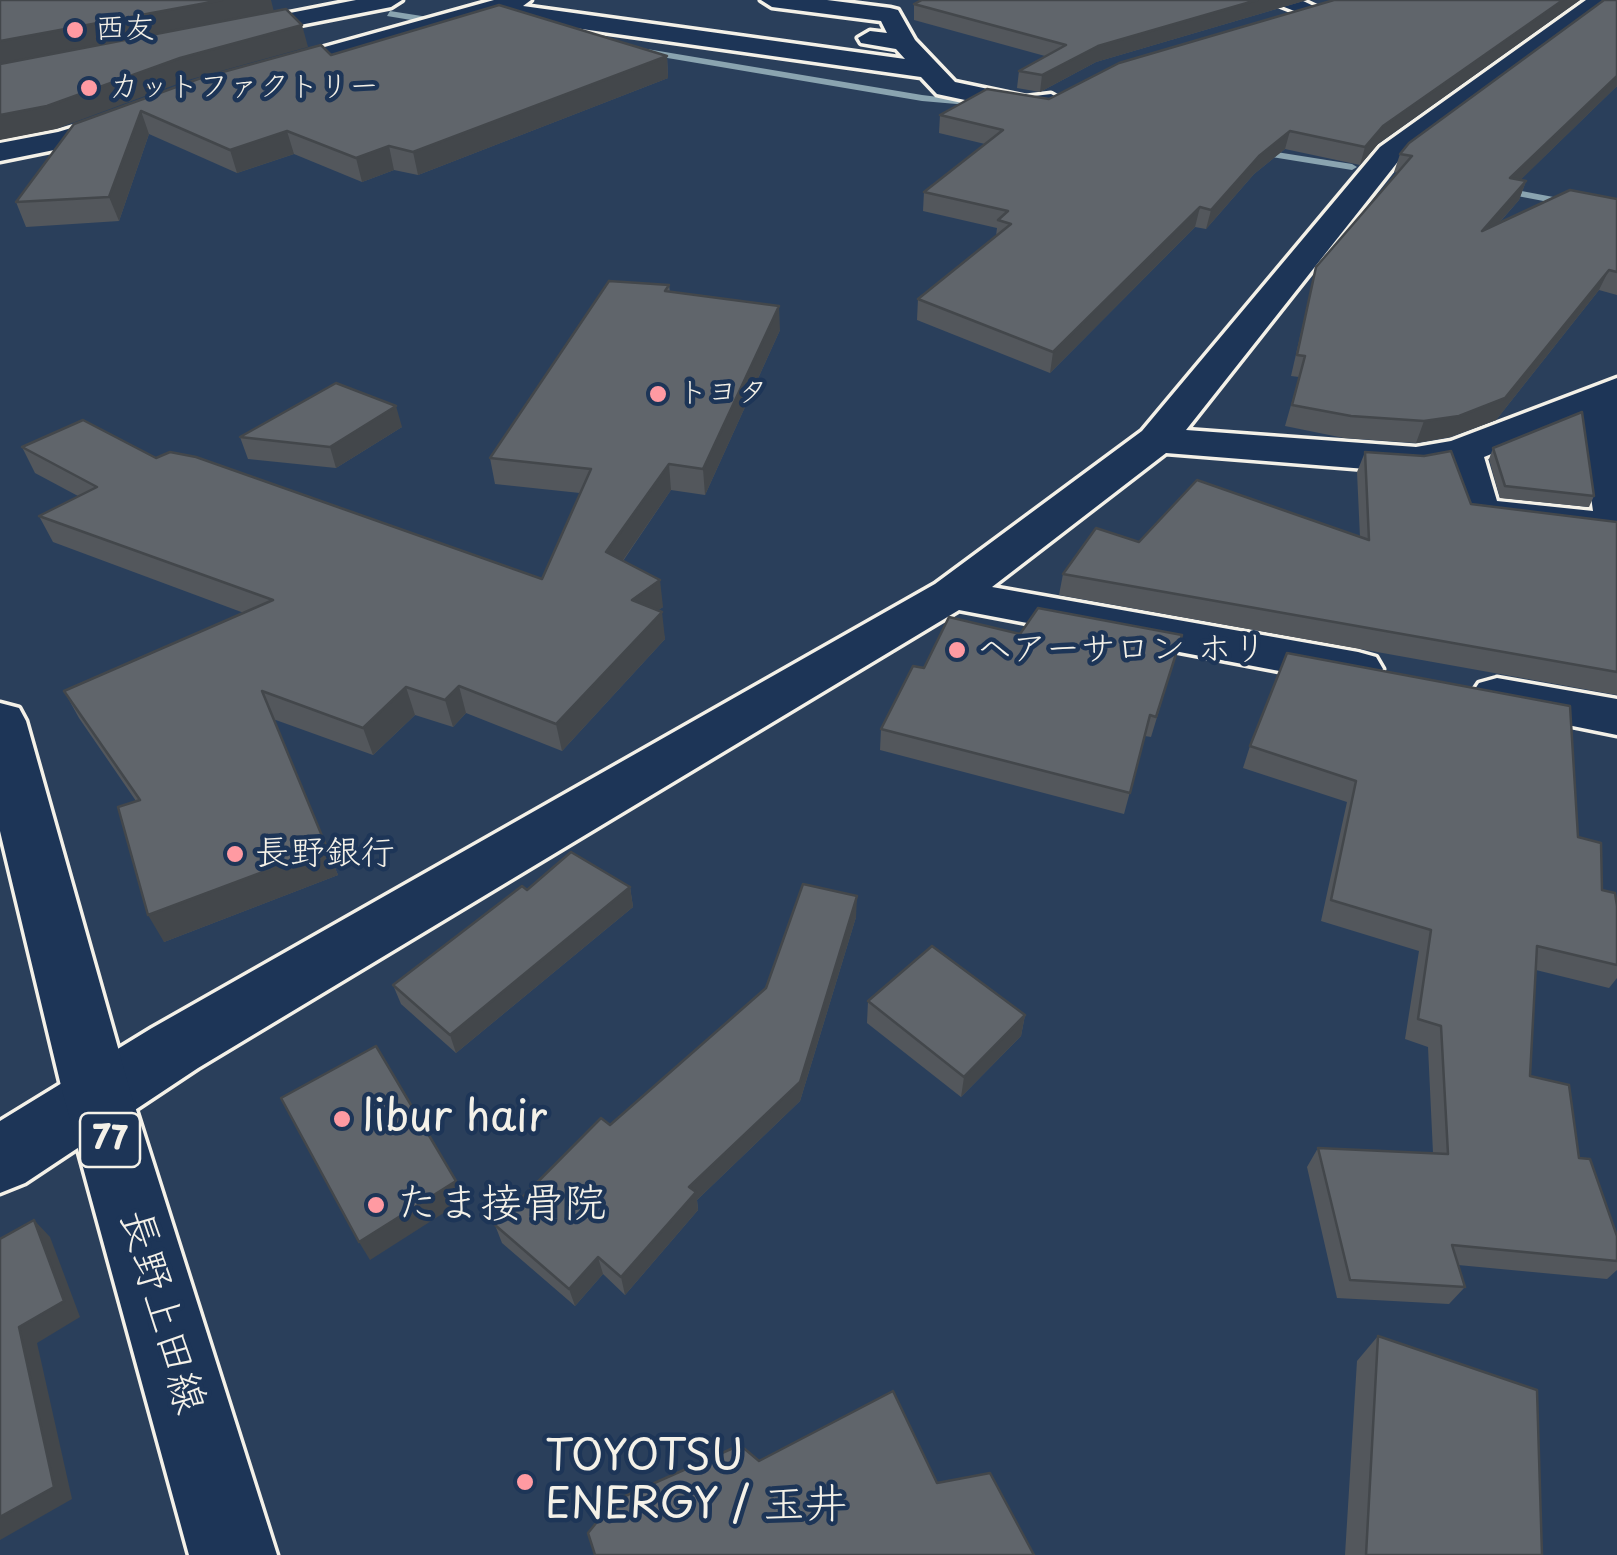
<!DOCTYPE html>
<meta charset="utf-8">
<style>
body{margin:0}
canvas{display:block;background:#2a3f5b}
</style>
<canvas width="1617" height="1555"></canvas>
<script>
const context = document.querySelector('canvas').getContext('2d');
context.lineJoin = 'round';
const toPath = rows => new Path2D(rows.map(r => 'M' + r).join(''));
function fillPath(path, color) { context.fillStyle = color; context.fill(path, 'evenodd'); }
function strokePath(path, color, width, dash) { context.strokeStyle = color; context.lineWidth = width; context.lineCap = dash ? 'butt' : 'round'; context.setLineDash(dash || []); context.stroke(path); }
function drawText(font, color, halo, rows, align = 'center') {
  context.font = font + ' "Playpen Sans","Klee One",sans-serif'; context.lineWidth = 9; context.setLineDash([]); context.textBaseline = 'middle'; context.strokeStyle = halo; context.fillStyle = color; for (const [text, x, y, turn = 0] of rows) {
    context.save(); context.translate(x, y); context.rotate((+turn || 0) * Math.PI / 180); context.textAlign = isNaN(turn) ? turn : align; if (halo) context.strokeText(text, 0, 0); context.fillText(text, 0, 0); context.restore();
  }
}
fillPath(toPath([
 [390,11,447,20,451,23,447,26,387,16,390,11],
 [629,46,922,95,996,104,991,107,922,101,626,51,629,46],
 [1251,148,1352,164,1357,167,1352,170,1247,153,1247,149,1251,148],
 [1495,186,1617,209,1617,215,1491,191,1489,189,1495,186]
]), '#8aa4b0');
const minor = toPath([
 [356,0,402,0,391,7,224,40,212,33,224,26,356,0],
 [494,0,531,0,523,6,905,59,896,49,861,43,858,38,870,31,887,33,881,21,772,7,761,0,827,0,890,8,898,10,915,40,955,82,1026,97,1051,94,1065,102,1061,108,1026,113,937,94,921,77,490,16,258,81,245,73,249,68,494,0],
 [1266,0,1301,0,1322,10,1310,17,1266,0],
 [1586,0,1612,0,1400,159,1186,430,1416,447,1451,441,1617,378,1617,540,1462,521,1445,467,1416,473,1166,453,992,587,1358,652,1376,657,1383,669,1376,681,1358,686,959,610,198,1068,25,1183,0,1193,0,1121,152,1028,935,584,1142,431,1380,147,1586,0],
 [1580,418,1593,511,1497,501,1484,457,1580,418],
 [130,110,140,112,144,118,140,124,74,146,0,161,0,143,58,132,130,110],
 [1497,678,1617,699,1617,735,1479,707,1471,695,1479,683,1497,678]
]);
const major = toPath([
 [0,703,19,708,26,721,131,1094,277,1555,189,1555,63,1094,0,831,0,703]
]);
strokePath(minor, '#f4f1e8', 7);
strokePath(major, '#f4f1e8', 7);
fillPath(minor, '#1d3557');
fillPath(major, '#1d3557');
fillPath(toPath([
 [1307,0,1096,62,1040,92,1017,88,1019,71,1045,56,914,20,914,4],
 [1617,0,1617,86,1520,180,1526,181,1519,200,1499,223,1617,199,1617,295,1599,290,1496,420,1450,437,1416,443,1344,438,1285,426,1299,377,1291,376,1316,267,1398,173,1394,172,1400,154],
 [331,55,667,56,668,78,418,175,394,170,362,182,294,154,237,173,149,134,119,221,26,227,16,202,74,124],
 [1049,99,1378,144,1360,165,1285,149,1254,174,1206,229,1195,227,1050,373,917,320,918,299,996,236,997,228,923,211,924,192,985,144,939,133,940,115],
 [669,285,670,292,780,330,705,495,671,490,623,561,663,607,658,610,665,639,562,751,466,713,453,727,415,715,373,755,273,719,338,875,164,942,136,801,79,718,64,691,244,613,53,542,39,516,78,496,35,473,22,447,156,458,542,579,580,493,495,484,490,458],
 [402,427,336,468,248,459,240,437],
 [1493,448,1594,496,1589,507,1500,498,1489,459],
 [1365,452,1471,504,1617,522,1617,695,1059,595,1063,574,1139,542,1360,537,1357,472],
 [1020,634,1176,655,1151,737,1145,736,1124,814,880,750,881,729],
 [1250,746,1578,837,1602,890,1617,906,1617,978,1609,988,1536,970,1530,1076,1579,1158,1617,1236,1617,1270,1607,1279,1458,1265,1465,1287,1449,1304,1337,1298,1307,1167,1318,1148,1433,1153,1428,1047,1405,1039,1419,951,1321,921,1347,802,1243,768],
 [630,887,633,907,456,1053,401,1004,393,985,527,890],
 [856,917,800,1101,697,1200,698,1210,625,1295,603,1274,575,1306,502,1243,495,1225,610,1125],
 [868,1001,1025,1015,1021,1036,961,1097,867,1023],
 [1378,1336,1542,1555,1345,1555,1357,1361]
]), '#53575c');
fillPath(toPath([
 [222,0,271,0,274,12,0,65,0,41],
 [1257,0,1307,0,1096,62,1040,92,1042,75,1098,46],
 [1563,0,1580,0,1378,144,1360,165,1365,147,1383,126],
 [302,25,308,47,188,80,56,129,0,140,0,115,180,58],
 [667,56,668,78,418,175,413,152],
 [1617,76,1617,86,1503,197,1510,178],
 [141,111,149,134,119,221,109,197],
 [287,131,294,154,237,173,230,150],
 [1290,131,1285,149,1254,174,1206,229,1211,210,1259,156],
 [389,146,394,170,362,182,356,158],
 [1526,181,1519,200,1475,250,1482,231],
 [1200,207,1195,227,1050,373,1053,352],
 [1609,270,1599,290,1496,420,1450,437,1416,443,1424,421],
 [779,306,780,330,705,495,703,469],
 [396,406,402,427,336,468,330,447],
 [669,464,671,490,610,579,606,552],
 [660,580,663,607,635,627,632,600],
 [662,612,665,639,562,751,556,724],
 [459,686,466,713,453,727,445,700],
 [406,687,415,715,373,755,363,728],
 [327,848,338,875,164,942,148,915],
 [630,887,633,907,456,1053,450,1035],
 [857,896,856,917,800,1101,697,1200,698,1210,625,1295,621,1277,689,1187],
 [1025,1015,1021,1036,961,1097,964,1077],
 [456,1181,464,1200,370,1260,359,1242],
 [34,1220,50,1237,80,1317,37,1343,72,1499,0,1540,0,1517,19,1327],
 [598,1257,603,1274,575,1306,569,1289]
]), '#43474b');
const building = toPath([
 [0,0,222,0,0,41,0,0],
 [922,0,1257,0,1098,46,1042,75,1019,71,1066,45,914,4,922,0],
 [1334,0,1563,0,1383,126,1365,147,1290,131,1259,156,1211,210,1200,207,1053,352,918,299,1011,224,998,220,1008,211,924,192,1003,130,940,115,987,89,1049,99,1119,63,1334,0],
 [1604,0,1617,0,1617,76,1510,178,1526,181,1482,231,1570,190,1617,199,1617,272,1609,270,1505,398,1459,416,1424,421,1351,416,1292,405,1305,356,1297,355,1316,267,1412,156,1400,154,1409,143,1604,0],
 [499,5,667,56,413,152,389,146,356,158,287,131,230,150,141,111,109,197,16,202,74,124,201,78,321,45,331,55,499,5],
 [286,9,302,25,180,58,47,106,0,115,0,64,286,9],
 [609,281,669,285,665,291,779,306,703,469,669,464,606,552,660,580,632,600,662,612,556,724,459,686,445,700,406,687,363,728,262,691,327,848,148,915,118,807,140,800,64,691,273,600,39,516,97,487,22,447,83,420,156,458,170,452,196,457,542,579,591,469,490,458,609,281],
 [336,383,396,406,330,447,240,437,336,383],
 [1582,412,1594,496,1505,486,1493,448,1582,412],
 [1451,451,1471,504,1617,522,1617,672,1063,574,1096,528,1139,542,1197,480,1369,540,1365,452,1424,456,1451,451],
 [1038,608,1182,635,1156,717,1150,715,1130,793,881,729,913,666,924,668,949,617,1020,634,1038,608],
 [1287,653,1570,706,1578,837,1601,843,1602,890,1615,893,1617,906,1617,965,1537,946,1530,1076,1569,1085,1579,1158,1590,1159,1617,1236,1617,1261,1452,1245,1465,1287,1350,1280,1318,1148,1448,1154,1441,1026,1418,1019,1431,930,1331,900,1356,781,1250,746,1287,653],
 [571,852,630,887,450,1035,393,985,522,886,527,890,571,852],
 [803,884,857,896,800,1082,689,1187,696,1192,621,1277,598,1257,569,1289,495,1225,601,1118,610,1125,766,988,803,884],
 [932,946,1025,1015,964,1077,868,1001,932,946],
 [376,1046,456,1181,359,1242,281,1098,376,1046],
 [34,1220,64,1301,19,1327,54,1487,0,1517,0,1239,34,1220],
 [1378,1336,1537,1390,1542,1555,1366,1555,1378,1336],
 [893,1391,937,1483,990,1473,1034,1555,595,1555,588,1533,614,1501,740,1445,759,1461,893,1391]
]);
fillPath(building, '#60656b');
strokePath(building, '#43474b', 2.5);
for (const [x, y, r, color] of [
 [75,30,10,"#ff9aa2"],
 [89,88,10,"#ff9aa2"],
 [658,394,10,"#ff9aa2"],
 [957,650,10,"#ff9aa2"],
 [235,854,10,"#ff9aa2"],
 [342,1119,10,"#ff9aa2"],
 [376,1205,10,"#ff9aa2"],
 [525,1482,10,"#ff9aa2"]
]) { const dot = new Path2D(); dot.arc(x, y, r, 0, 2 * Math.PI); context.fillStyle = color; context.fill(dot); strokePath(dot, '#1d3557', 4); }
drawText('30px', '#f4f1e8', '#1d3557', [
 ["西友",95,30],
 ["カットファクトリー",109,88],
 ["トヨタ",678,394]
], 'left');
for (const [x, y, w] of [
 [110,1140,60]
]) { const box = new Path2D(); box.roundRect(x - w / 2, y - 27, w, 54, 8); context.fillStyle = '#1d3557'; context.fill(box); strokePath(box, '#f4f1e8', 2.5); }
drawText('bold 32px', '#f4f1e8', null, [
 ["77",110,1140]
]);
drawText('35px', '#f4f1e8', '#1d3557', [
 ["ヘアーサロン ホリ",977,650],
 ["長野銀行",255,854]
], 'left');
drawText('42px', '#f4f1e8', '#1d3557', [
 ["libur hair",362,1119],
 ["たま接骨院",396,1205],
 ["TOYOTSU",545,1458],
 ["ENERGY / 玉井",545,1506]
], 'left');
drawText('42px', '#f4f1e8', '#1d3557', [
 ["長野上田線",161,1312,74]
]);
</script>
